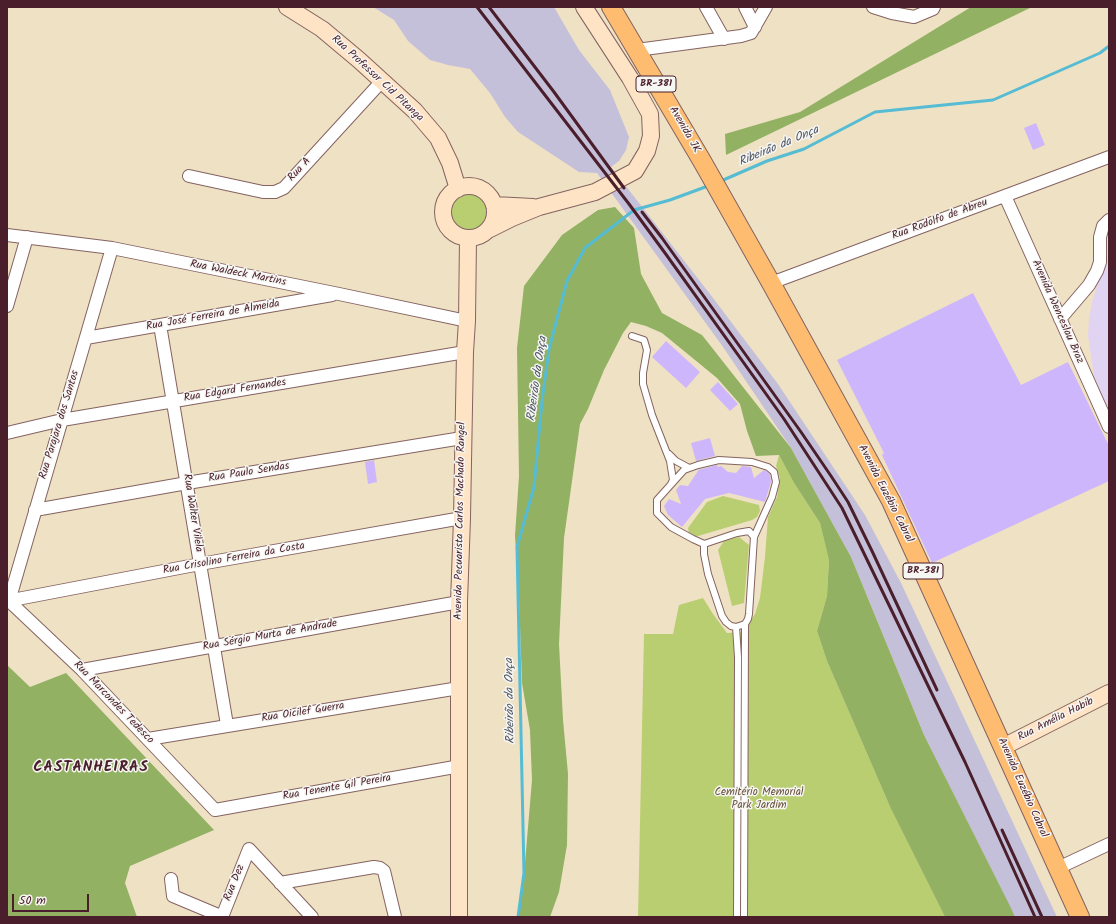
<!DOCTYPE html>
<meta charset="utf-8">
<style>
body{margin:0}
#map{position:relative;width:1116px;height:924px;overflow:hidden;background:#efe1c4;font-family:Kalam,sans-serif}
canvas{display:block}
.frame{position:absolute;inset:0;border:8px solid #4a1f2b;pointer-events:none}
.scale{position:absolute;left:12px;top:894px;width:77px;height:18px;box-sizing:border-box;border:2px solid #4a1f2b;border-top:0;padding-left:5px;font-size:12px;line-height:14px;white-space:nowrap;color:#4a1f2b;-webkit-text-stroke:3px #f6f6f2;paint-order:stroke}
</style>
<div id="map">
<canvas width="1116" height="924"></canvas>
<div class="frame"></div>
<div class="scale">50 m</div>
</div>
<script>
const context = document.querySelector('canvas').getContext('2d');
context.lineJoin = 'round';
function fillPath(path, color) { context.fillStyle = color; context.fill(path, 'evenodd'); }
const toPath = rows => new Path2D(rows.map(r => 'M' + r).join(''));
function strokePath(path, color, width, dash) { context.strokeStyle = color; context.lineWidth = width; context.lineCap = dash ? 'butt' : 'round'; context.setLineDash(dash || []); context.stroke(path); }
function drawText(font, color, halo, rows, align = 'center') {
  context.font = font + ' Kalam,sans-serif'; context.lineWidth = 3; context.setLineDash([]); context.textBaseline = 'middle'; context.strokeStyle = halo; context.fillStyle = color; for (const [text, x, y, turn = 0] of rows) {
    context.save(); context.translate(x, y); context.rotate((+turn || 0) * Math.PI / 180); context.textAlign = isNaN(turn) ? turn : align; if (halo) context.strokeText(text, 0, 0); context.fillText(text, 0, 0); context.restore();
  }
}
fillPath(toPath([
 [1109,250,1109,408,1103,399,1094,376,1088,336,1089,319,1092,302]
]), '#e1d4f3');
fillPath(toPath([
 [373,7,554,7,579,50,610,90,629,137,626,150,619,161,611,167,710,294,778,384,865,515,901,583,931,647,1057,917,1015,917,924,735,851,557,791,448,723,347,597,173,579,172,518,132,505,117,490,93,470,69,448,65,430,60,408,41,394,20]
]), '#c5c0da');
fillPath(toPath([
 '448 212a21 21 0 1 1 42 0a21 21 0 1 1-42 0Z',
 [779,455,794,483,820,523,829,559,827,596,817,631,827,661,891,809,945,917,638,917,644,634,673,634,679,605,703,598,713,614,727,633,746,632,747,626,755,614,760,598,765,557,768,517,777,497,780,478,776,466],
 [723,496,759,505,760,511,757,517,752,520,698,536,693,536,689,533,688,528,707,502],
 [739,537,749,545,744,603,732,606,718,550,724,541]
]), '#b9ce71');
fillPath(toPath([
 [971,7,1032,7,726,155,725,134,800,112],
 [615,207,634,228,641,274,662,313,702,335,791,448,851,557,924,735,1011,908,1015,917,945,917,891,809,827,661,817,631,827,596,829,560,820,523,794,483,779,455,756,456,747,431,740,404,717,378,662,333,646,326,631,322,623,333,604,370,588,409,580,424,564,538,559,644,563,720,568,774,567,845,559,892,550,917,518,917,525,863,532,780,530,730,522,683,519,597,515,536,519,476,517,348,524,286,562,235,598,210],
 [7,665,30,687,66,673,214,830,130,866,125,883,137,917,7,917]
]), '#92b163');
strokePath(toPath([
 [721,181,767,161,804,149,875,112,993,100,1100,53,1109,46],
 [518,917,524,873,517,547,534,487,542,401,549,349,567,281,585,248,634,210,670,200,708,186]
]), '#55bcd3', 3);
fillPath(toPath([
 [1036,123,1045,145,1033,150,1024,128],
 [973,293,1021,385,1068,362,1109,446,1109,481,932,563,882,455,884,453,837,360],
 [666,341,700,372,686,388,652,357],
 [718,382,738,404,730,411,710,390],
 [710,438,715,456,696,461,691,443],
 [374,460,377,482,368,484,365,462],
 [717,465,718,467,721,466,728,472,736,473,742,466,751,467,754,478,764,470,766,471,770,474,771,482,765,502,729,493,705,499,682,527,668,515,664,506,669,499,681,504,676,490,680,485,688,486,698,471,698,470]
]), '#ceb6fc');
const lane = toPath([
 [632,336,644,340,647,350,643,373,643,384,652,415,670,461,673,480,671,484],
 [669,454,676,461,689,468],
 [704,544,693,539,671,527,657,513,657,500,684,470,698,465,719,460,752,462,768,467,774,472,776,482,772,497,754,537],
 [736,627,738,657,737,917],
 [744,917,745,624,748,619,749,614,754,537,749,531,737,533,704,544,704,554,708,574,722,616,726,622,731,626,736,627,745,624]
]);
const street = toPath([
 [706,7,724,39],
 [745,7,755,27],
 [873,7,892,13,914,17,933,9,934,7],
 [637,50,741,36,751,33,766,7],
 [189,176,263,192,275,192,284,188,382,81],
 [1005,196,1109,427],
 [7,235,112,248,339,294,467,321],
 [112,248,9,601,82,670,215,810,460,766],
 [771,283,1109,157],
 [7,306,27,237],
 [1060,319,1089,285,1097,271,1100,262,1100,237,1103,226,1109,220],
 [160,325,227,725],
 [86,338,332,295],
 [7,433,62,420,465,352],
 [35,510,187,483,462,438],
 [7,601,200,564,462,518],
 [82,670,459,602],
 [148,739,459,688],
 [1058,868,1109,844],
 [171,879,173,896,223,917],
 [280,883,374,867,380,868,384,871,395,917],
 [222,917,249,849,312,917]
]);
const secondary = toPath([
 [287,7,322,29,359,60,415,111,438,138,450,163,458,189],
 '443 212a26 26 0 1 1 52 0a26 26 0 1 1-52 0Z',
 [494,205,533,207],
 [490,229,512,218,539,207,595,192,635,171,647,151,651,136,650,114,630,78,584,7],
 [1003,747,1109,693],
 [459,917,459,602,462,518,465,352,467,321,468,238]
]);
const primary = toPath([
 [611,7,702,161,771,283,891,501,1080,917]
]);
strokePath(lane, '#846361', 8);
strokePath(street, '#846361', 14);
strokePath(secondary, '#846361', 18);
strokePath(primary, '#846361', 20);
strokePath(lane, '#fff', 6);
strokePath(street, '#fff', 12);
strokePath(secondary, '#fee4c5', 16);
strokePath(primary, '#fdbc6f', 18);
strokePath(toPath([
 [477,7,629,204,665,253,784,419,842,508,965,762,1035,917],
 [489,7,554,92,624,188],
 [642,212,662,238,801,432,831,476,848,502,872,551,937,690],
 [1002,830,1042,917]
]), '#4a1f2b', 3);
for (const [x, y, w] of [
 [656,84,40],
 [923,571,40]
]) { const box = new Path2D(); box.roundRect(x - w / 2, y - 8, w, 16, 3); context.fillStyle = '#f6f6f2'; context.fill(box); strokePath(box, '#4a1f2b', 1); }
drawText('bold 10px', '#4a1f2b', null, [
 ["BR-381",656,84],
 ["BR-381",923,571]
]);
drawText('11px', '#4a1f2b', '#f6f6f2', [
 ["Rua Professor Cid Pitanga",377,79,43],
 ["Avenida JK",684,130,60],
 ["Rua A",300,170,-47],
 ["Rua Rodolfo de Abreu",940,220,-20],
 ["Rua Waldeck Martins",238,274,11],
 ["Avenida Wenceslau Braz",1057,312,66],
 ["Rua José Ferreira de Almeida",213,316,-10],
 ["Rua Edgard Fernandes",235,391,-9],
 ["Rua Parajara dos Santos",60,425,-73],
 ["Rua Paulo Sendas",249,473,-9],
 ["Avenida Euzébio Cabral",885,494,63],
 ["Rua Walter Vilela",192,513,81],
 ["Avenida Pecuarista Carlos Machado Rangel",461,521,-89],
 ["Rua Crisolino Ferreira da Costa",234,559,-10],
 ["Rua Sérgio Murta de Andrade",270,636,-10],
 ["Rua Marcondes Tedesco",113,703,46],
 ["Rua Oicilef Guerra",303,713,-9],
 ["Rua Amélia Habib",1056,720,-27],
 ["Rua Tenente Gil Pereira",337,788,-10],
 ["Avenida Euzébio Cabral",1022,788,66],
 ["Rua Dez",235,883,-68]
]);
drawText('11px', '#6b5440', '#f6f6f2', [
 ["Cemitério Memorial",759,793],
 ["Park Jardim",759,806]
]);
drawText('italic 12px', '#4e5666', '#f6f6f2', [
 ["Ribeirão da Onça",779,147,-23],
 ["Ribeirão da Onça",538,379,-82],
 ["Ribeirão da Onça",511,701,-91]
]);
context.letterSpacing = '1px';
drawText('bold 15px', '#4a1f2b', '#f6f6f2', [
 ["CASTANHEIRAS",91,768]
]);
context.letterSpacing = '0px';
</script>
